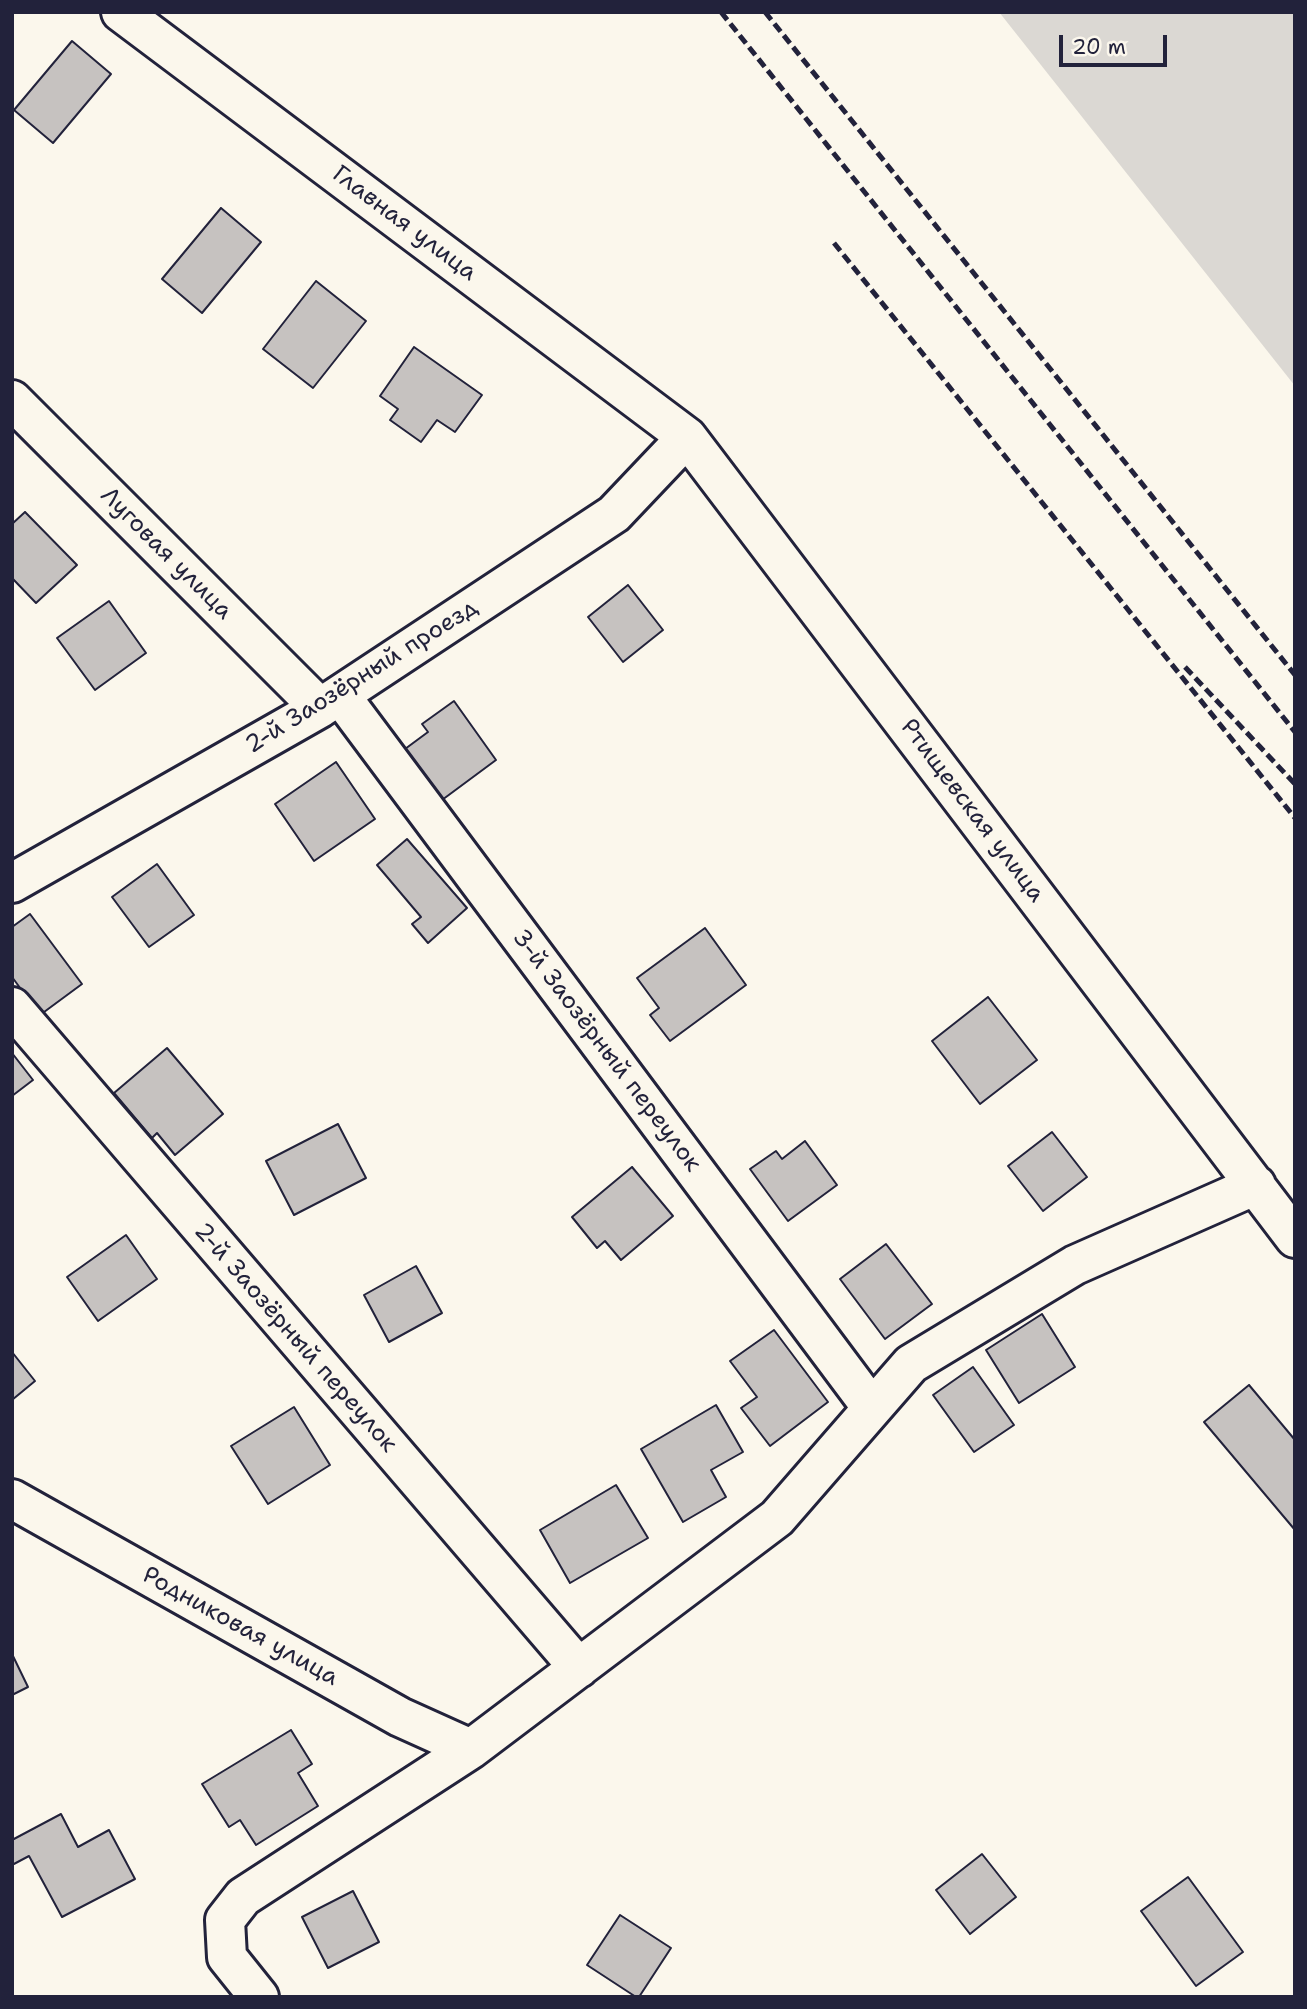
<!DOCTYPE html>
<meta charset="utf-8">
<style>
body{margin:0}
#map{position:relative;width:1307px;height:2009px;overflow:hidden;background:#fbf7ec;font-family:"Shantell Sans",sans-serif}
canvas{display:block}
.frame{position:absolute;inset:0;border:14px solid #22223b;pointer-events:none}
.scale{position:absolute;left:1059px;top:35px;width:108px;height:32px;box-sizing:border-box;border:4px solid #22223b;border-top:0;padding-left:9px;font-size:21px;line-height:24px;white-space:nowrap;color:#22223b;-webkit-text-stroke:5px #fbf7ec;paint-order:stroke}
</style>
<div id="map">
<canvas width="1307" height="2009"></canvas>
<div class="frame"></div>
<div class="scale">20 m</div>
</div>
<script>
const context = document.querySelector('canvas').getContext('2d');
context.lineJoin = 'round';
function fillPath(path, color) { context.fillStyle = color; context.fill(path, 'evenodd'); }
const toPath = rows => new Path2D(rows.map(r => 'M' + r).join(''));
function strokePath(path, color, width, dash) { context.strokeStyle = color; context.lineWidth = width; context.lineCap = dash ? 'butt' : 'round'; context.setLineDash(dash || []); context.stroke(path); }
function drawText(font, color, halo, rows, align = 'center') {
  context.font = font + ' "Shantell Sans",sans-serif'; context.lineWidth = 7; context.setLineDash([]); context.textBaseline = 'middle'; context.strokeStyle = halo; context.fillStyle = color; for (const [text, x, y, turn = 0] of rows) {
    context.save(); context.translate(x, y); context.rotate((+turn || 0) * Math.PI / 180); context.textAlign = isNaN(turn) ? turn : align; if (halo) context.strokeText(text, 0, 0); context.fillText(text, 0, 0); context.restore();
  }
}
fillPath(toPath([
 [999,12,1295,12,1295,386]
]), '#dbd8d3');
const building = toPath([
 [72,41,111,74,53,143,14,110,72,41],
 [221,208,261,242,202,313,162,279,221,208],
 [316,281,366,321,313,388,263,349,316,281],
 [414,347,482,395,455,432,437,420,421,442,390,420,398,409,380,396,414,347],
 [25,512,77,565,36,603,12,578,12,524,25,512],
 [628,585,663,630,623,662,588,617,628,585],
 [109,601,146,653,95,690,57,638,109,601],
 [454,701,496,760,442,800,405,749,428,732,422,724,454,701],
 [336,762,375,819,314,861,275,804,336,762],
 [407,839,467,908,428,943,412,924,421,917,377,865,407,839],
 [157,864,194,915,149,947,112,897,157,864],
 [30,914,82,984,40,1015,12,977,12,927,30,914],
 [705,928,746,985,670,1041,650,1015,659,1008,637,978,705,928],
 [988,997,1037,1060,980,1104,932,1041,988,997],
 [167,1048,223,1114,175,1155,157,1133,152,1138,114,1093,167,1048],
 [12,1053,33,1080,12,1096,12,1053],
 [338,1124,366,1178,294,1215,266,1161,338,1124],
 [1052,1132,1087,1177,1043,1211,1008,1166,1052,1132],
 [805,1141,837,1185,788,1221,750,1169,776,1151,782,1159,805,1141],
 [632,1167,673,1216,621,1260,605,1241,597,1248,572,1217,632,1167],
 [126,1235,157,1279,98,1321,67,1277,126,1235],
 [886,1244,932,1304,885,1339,840,1279,886,1244],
 [416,1266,442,1313,389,1342,364,1295,416,1266],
 [1042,1314,1075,1367,1019,1403,986,1350,1042,1314],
 [774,1330,828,1402,770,1446,741,1408,757,1397,730,1361,774,1330],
 [12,1352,35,1381,12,1400,12,1352],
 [973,1367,1014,1425,974,1452,933,1395,973,1367],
 [1249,1385,1295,1440,1295,1530,1204,1422,1249,1385],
 [716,1405,743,1452,711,1470,726,1497,683,1522,641,1449,716,1405],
 [294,1407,330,1465,268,1504,231,1446,294,1407],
 [616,1485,648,1538,570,1583,540,1530,616,1485],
 [12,1654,28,1687,12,1695,12,1654],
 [291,1730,312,1764,298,1773,318,1806,256,1845,240,1820,229,1827,202,1784,291,1730],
 [61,1814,78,1847,109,1830,135,1879,62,1917,29,1856,12,1865,12,1840,61,1814],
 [982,1854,1016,1897,970,1934,936,1890,982,1854],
 [1188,1877,1243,1952,1196,1986,1141,1911,1188,1877],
 [353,1891,379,1942,328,1968,302,1917,353,1891],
 [620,1915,671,1948,639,1997,636,1997,587,1965,620,1915]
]);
fillPath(building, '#c6c2c0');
strokePath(building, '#22223b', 2);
const minor = toPath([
 [121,12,687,437,1295,1238],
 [12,400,320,708],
 [340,695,872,1408],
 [12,883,320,708,614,514,687,437],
 [12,1007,579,1668],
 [12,1499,400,1717,471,1749],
 [259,1997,227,1957,225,1920,243,1897,471,1749,777,1518,911,1364,1075,1265,1256,1185]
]);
strokePath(minor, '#22223b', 44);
strokePath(minor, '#fbf7ec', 38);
strokePath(toPath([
 [721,12,1295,732],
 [765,12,1295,675],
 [834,243,1295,818],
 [1185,667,1295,784]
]), '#22223b', 5, [10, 5]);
drawText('24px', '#22223b', '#fbf7ec', [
 ["Главная улица",404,224,37],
 ["Луговая улица",166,554,45],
 ["2-й Заозёрный проезд",362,677,-32],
 ["Ртищевская улица",972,811,53],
 ["3-й Заозёрный переулок",606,1051,53],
 ["2-й Заозёрный переулок",295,1338,49],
 ["Родниковая улица",240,1627,29]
]);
</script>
